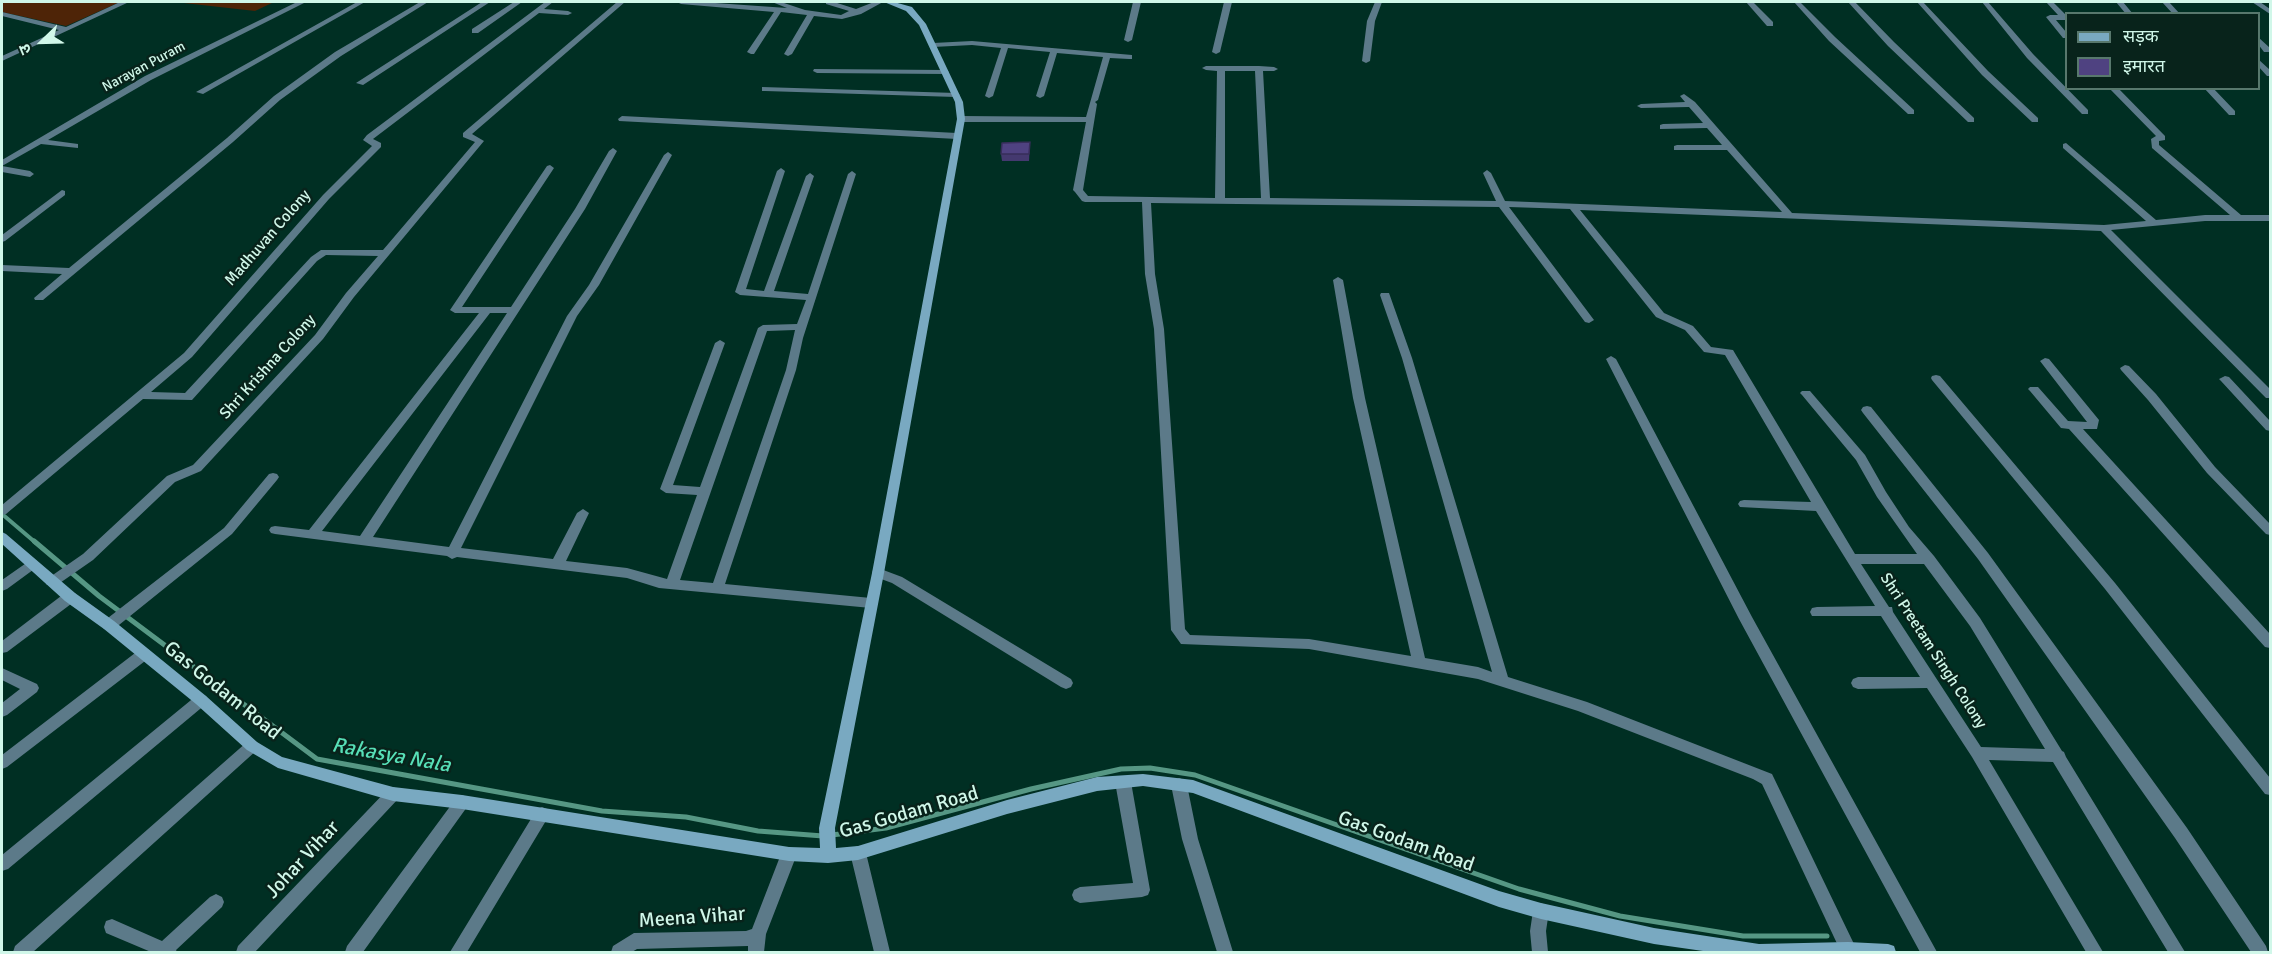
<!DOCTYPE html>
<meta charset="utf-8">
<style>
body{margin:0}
#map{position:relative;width:2272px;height:954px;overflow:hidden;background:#002f23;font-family:Signika,"Noto Sans Devanagari",sans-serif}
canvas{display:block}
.frame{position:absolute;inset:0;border:3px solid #d0f7e9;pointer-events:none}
.legend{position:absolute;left:2065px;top:12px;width:195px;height:78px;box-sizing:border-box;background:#08231b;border:2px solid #58786d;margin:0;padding:8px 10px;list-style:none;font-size:18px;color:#d0f7e9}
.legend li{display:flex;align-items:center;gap:12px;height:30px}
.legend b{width:30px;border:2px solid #58786d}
.north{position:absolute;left:12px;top:12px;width:60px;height:60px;-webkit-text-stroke:4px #08231b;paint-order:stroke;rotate:247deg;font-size:16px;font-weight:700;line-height:24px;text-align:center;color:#d0f7e9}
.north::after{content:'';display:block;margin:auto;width:21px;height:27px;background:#d0f7e9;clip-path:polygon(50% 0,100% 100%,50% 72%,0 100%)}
</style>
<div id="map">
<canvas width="2272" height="954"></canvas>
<div class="frame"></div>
<ul class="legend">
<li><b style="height:8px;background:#79a9c1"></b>सड़क</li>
<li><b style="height:16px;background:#4f4281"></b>इमारत</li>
</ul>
<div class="north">उ</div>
</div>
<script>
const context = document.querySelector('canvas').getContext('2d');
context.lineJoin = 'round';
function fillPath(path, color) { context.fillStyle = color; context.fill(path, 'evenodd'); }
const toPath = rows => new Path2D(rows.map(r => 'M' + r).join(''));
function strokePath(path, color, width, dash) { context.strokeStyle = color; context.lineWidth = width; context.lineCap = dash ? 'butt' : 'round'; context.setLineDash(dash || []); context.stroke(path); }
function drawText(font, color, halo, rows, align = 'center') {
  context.font = font + ' Signika,sans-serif'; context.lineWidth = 5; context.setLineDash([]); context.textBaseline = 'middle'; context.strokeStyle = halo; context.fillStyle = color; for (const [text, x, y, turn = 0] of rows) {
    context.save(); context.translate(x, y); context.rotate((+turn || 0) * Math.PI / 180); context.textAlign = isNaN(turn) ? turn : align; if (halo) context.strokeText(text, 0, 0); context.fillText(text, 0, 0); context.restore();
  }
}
fillPath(toPath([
 [2,2,120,2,66,26,2,12],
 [175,2,274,2,255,11]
]), '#4e2407');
strokePath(toPath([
 [2,514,36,543]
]), '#569784', 4);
strokePath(toPath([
 [34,541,99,596,317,759,602,811,686,817,758,831,823,836],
 [832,835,886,828,1031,789,1121,769,1150,768,1195,775,1519,889,1620,916,1743,936,1827,936]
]), '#569784', 5);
fillPath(toPath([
 [120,2,129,2,2,61,2,56,59,30,2,16,2,12,66,27,120,2],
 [297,2,306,2,151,80,48,140,78,144,78,148,41,144,2,166,2,160,145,76,297,2],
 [357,2,365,2,203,94,196,92,357,2],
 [420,2,428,2,341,56,280,100,233,142,43,300,35,300,34,298,62,274,2,271,2,265,69,268,227,138,274,96,335,52,420,2],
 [482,2,490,2,363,85,356,83,482,2],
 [514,2,522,2,478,33,472,33,472,29,514,2],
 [545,2,553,2,544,9,568,11,572,13,568,15,539,13,373,139,381,143,381,147,329,199,192,357,151,392,185,393,311,257,321,250,383,250,475,142,463,137,463,133,617,2,625,2,472,134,484,141,354,297,323,339,201,471,175,482,93,560,57,585,47,585,45,582,47,579,83,554,167,476,193,465,315,335,346,293,378,256,326,255,317,261,192,400,143,399,6,514,2,515,2,505,184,353,323,195,372,146,363,140,367,135,545,2],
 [677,2,701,2,787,8,772,2,781,2,805,10,841,15,849,11,826,4,826,2,834,2,856,9,874,2,883,2,861,14,842,19,814,16,792,54,788,56,784,54,807,15,781,12,754,54,751,54,747,52,774,12,681,4,677,2],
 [1133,2,1141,2,1132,40,1128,42,1124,40,1133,2],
 [1224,2,1232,2,1220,52,1216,54,1212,52,1224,2],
 [1375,2,1382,2,1375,21,1370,61,1366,63,1362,61,1367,21,1375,2],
 [1746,2,1753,2,1773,22,1773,26,1767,26,1746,2],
 [1794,2,1800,2,1835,37,1914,110,1914,114,1908,114,1829,41,1794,2],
 [1848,2,1855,2,1894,42,1974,118,1974,122,1968,122,1888,46,1848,2],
 [1917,2,1923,2,1988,71,2038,118,2038,122,2032,122,1982,75,1917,2],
 [1982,2,1988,2,2033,54,2088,110,2088,114,2082,114,2027,58,1982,2],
 [2046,2,2053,2,2066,15,2066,20,2056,20,2066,32,2066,38,2063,38,2046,17,2050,15,2058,15,2046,2],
 [2116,2,2123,2,2133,14,2126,14,2116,2],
 [2162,2,2169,2,2180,14,2173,14,2162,2],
 [2252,2,2260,2,2270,9,2270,14,2252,2],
 [2258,37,2270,48,2270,52,2264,52,2258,44,2258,37],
 [972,41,1132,55,1132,59,1129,59,1110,58,1098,100,1095,102,1097,104,1083,190,1088,196,1215,198,1217,71,1206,70,1202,68,1206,66,1259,66,1274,67,1278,69,1274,71,1263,71,1270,198,1496,201,1483,173,1487,170,1491,173,1505,201,1782,212,1727,150,1674,150,1674,146,1677,145,1722,145,1707,128,1660,129,1660,125,1663,124,1703,123,1689,107,1641,108,1637,106,1641,104,1685,102,1680,96,1684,94,1695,102,1792,213,2104,225,2146,221,2063,148,2063,144,2066,143,2156,220,2205,215,2230,215,2152,148,2151,139,2156,136,2109,88,2118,88,2165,136,2165,140,2159,141,2159,145,2241,215,2270,215,2270,221,2205,221,2111,230,2270,389,2270,398,2266,398,2101,231,1580,210,1664,313,1693,326,1711,347,1733,350,1855,554,1917,554,1877,497,1856,460,1802,395,1800,393,1802,391,1810,391,1865,455,1886,492,1909,527,1934,556,1980,618,2062,751,2064,752,2066,757,2185,952,2168,952,2053,762,1989,760,2103,952,2086,952,1972,757,1927,688,1858,689,1853,687,1851,683,1853,679,1858,677,1920,677,1881,616,1812,616,1810,612,1812,608,1817,607,1875,606,1816,511,1740,507,1738,504,1740,501,1744,500,1811,502,1725,355,1704,352,1685,330,1656,317,1570,209,1509,207,1594,320,1589,323,1585,322,1499,207,1151,203,1155,274,1164,329,1185,629,1190,635,1309,639,1411,656,1353,398,1333,280,1338,277,1343,280,1365,398,1425,658,1478,667,1492,672,1402,358,1380,295,1381,293,1389,293,1412,358,1508,677,1587,702,1772,774,1854,944,1855,952,1841,952,1762,784,1753,779,1578,711,1478,679,1309,649,1181,644,1171,630,1154,329,1145,274,1142,202,1085,202,1082,201,1075,192,1073,190,1086,122,961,122,957,119,961,116,1086,117,1103,57,1057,53,1044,96,1040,98,1036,96,1050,52,1008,48,993,96,989,98,985,96,1001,48,972,45,933,47,929,45,933,43,972,41],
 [1225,71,1255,71,1261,198,1225,198,1225,71],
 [1861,564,1924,564,1970,626,2045,749,1981,747,1893,612,1892,607,1889,607,1861,564],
 [2258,59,2270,70,2270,76,2267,76,2258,66,2258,59],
 [814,69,945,70,949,72,945,74,817,73,813,71,814,69],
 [762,87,956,93,960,95,956,97,765,91,762,91,762,87],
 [2204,88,2213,88,2235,111,2235,115,2229,115,2204,88],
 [622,116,957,133,961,136,957,139,619,121,618,119,622,116],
 [613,148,617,151,585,209,373,537,449,547,567,316,589,285,664,155,668,152,672,155,599,285,577,316,461,548,553,559,577,513,583,509,589,513,566,561,627,568,667,579,697,495,666,493,660,489,715,343,720,340,725,343,673,485,700,487,758,328,763,325,797,324,806,300,740,295,735,292,777,171,781,168,785,171,746,289,764,291,806,176,810,173,814,176,774,291,808,294,848,174,852,171,856,174,803,338,796,370,725,584,871,598,876,599,878,603,876,607,871,608,659,588,627,578,457,557,452,559,447,556,275,534,271,533,269,530,271,527,275,526,309,530,479,313,455,313,450,310,547,166,550,165,554,168,462,307,511,307,575,209,609,151,613,148],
 [490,313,507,313,360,536,322,531,490,313],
 [795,330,786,370,713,583,680,580,767,331,795,330],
 [2,166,30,171,34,174,30,177,2,172,2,166],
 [62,190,65,191,65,195,5,241,2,242,2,235,62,190],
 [1611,356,1616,359,1752,617,1937,952,1920,952,1739,619,1606,359,1611,356],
 [2045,358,2049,359,2099,420,2097,429,2083,429,2270,634,2270,648,2265,647,2069,429,2061,428,2030,391,2028,389,2030,387,2038,387,2068,421,2087,422,2040,361,2045,358],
 [2125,365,2129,366,2156,394,2215,467,2270,524,2270,535,2266,534,2207,473,2148,400,2121,370,2120,368,2125,365],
 [1936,375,1940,376,2115,583,2270,778,2270,795,2265,794,2105,589,1932,380,1931,378,1932,376,1936,375],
 [2225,376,2229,377,2270,421,2270,431,2266,430,2221,381,2219,379,2225,376],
 [1867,406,1871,407,1988,553,2187,828,2266,946,2268,952,2251,952,2175,838,1978,559,1863,413,1861,410,1863,407,1867,406],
 [273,473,277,474,279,477,277,480,232,534,114,629,109,630,104,629,102,625,104,621,224,528,269,474,273,473],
 [32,559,37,561,38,564,37,567,7,589,2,591,2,580,32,559],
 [878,568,902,577,1071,679,1073,683,1071,687,1066,689,1061,687,892,583,873,576,872,573,873,570,878,568],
 [70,592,75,593,77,597,75,601,7,652,2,653,2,641,65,593,70,592],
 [144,649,149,650,151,654,149,658,7,767,2,769,2,755,139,650,144,649],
 [2,668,37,684,39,688,37,692,7,715,2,717,2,703,20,689,2,680,2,668],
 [201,694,206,696,208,700,206,704,8,869,2,871,2,855,196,696,201,694],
 [252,740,257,742,259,746,257,750,33,952,13,952,15,946,247,742,252,740],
 [1123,776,1128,777,1131,782,1150,890,1148,895,1142,897,1080,903,1074,900,1072,895,1074,890,1080,887,1133,883,1115,782,1118,777,1123,776],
 [1179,778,1184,780,1187,785,1198,839,1233,952,1217,952,1182,839,1171,785,1174,780,1179,778],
 [393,787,398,789,401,794,398,799,255,952,236,952,238,946,388,789,393,787],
 [462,795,467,797,470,802,467,807,363,952,345,952,347,946,457,797,462,795],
 [542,807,547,809,550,814,547,819,467,952,450,952,537,809,542,807],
 [858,846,864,848,866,853,890,952,874,952,850,853,852,848,858,846],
 [789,847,795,849,797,854,766,934,764,952,748,952,748,946,637,949,632,952,611,952,613,946,634,933,746,931,752,929,781,854,783,849,789,847],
 [216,894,222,897,224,902,222,907,176,950,177,952,151,952,106,933,104,927,106,921,112,919,162,941,210,897,216,894],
 [1541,903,1547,906,1549,911,1546,931,1548,952,1532,952,1530,931,1533,911,1535,906,1541,903]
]), '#5c7a89');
fillPath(toPath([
 [884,2,894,2,912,7,926,24,963,102,965,119,884,573,835,828,836,848,858,846,1007,800,1097,777,1143,774,1193,780,1499,891,1541,903,1654,928,1759,944,1848,942,1888,944,1894,946,1896,952,1710,952,1654,944,1541,919,1499,907,1193,793,1143,786,1097,791,1007,814,858,860,828,863,789,861,462,809,393,801,278,768,247,750,196,704,104,629,65,601,2,544,2,532,6,534,75,593,114,621,206,696,257,742,282,757,393,787,462,795,789,847,820,848,819,828,872,573,957,119,955,102,919,25,906,11,884,2]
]), '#79a9c1');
fillPath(toPath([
 [1030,142,1029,161,1002,161,1001,154]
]), '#44396f');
const building = toPath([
 [1030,142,1029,154,1001,154,1002,143,1030,142]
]);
fillPath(building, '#4f4281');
strokePath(building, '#372e5a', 1.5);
drawText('14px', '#d0f7e9', '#08231b', [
 ["Narayan Puram",144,67,-28]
]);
drawText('16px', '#d0f7e9', '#08231b', [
 ["Madhuvan Colony",268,238,-49],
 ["Shri Krishna Colony",268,367,-48],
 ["Shri Preetam Singh Colony",1933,651,57]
]);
drawText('20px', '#d0f7e9', '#08231b', [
 ["Gas Godam Road",222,691,39],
 ["Gas Godam Road",909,813,-16],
 ["Gas Godam Road",1406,842,20],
 ["Johar Vihar",303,860,-47],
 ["Meena Vihar",692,918,-4]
]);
drawText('italic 21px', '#57dfb7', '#08231b', [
 ["Rakasya Nala",391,756,10]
]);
</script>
